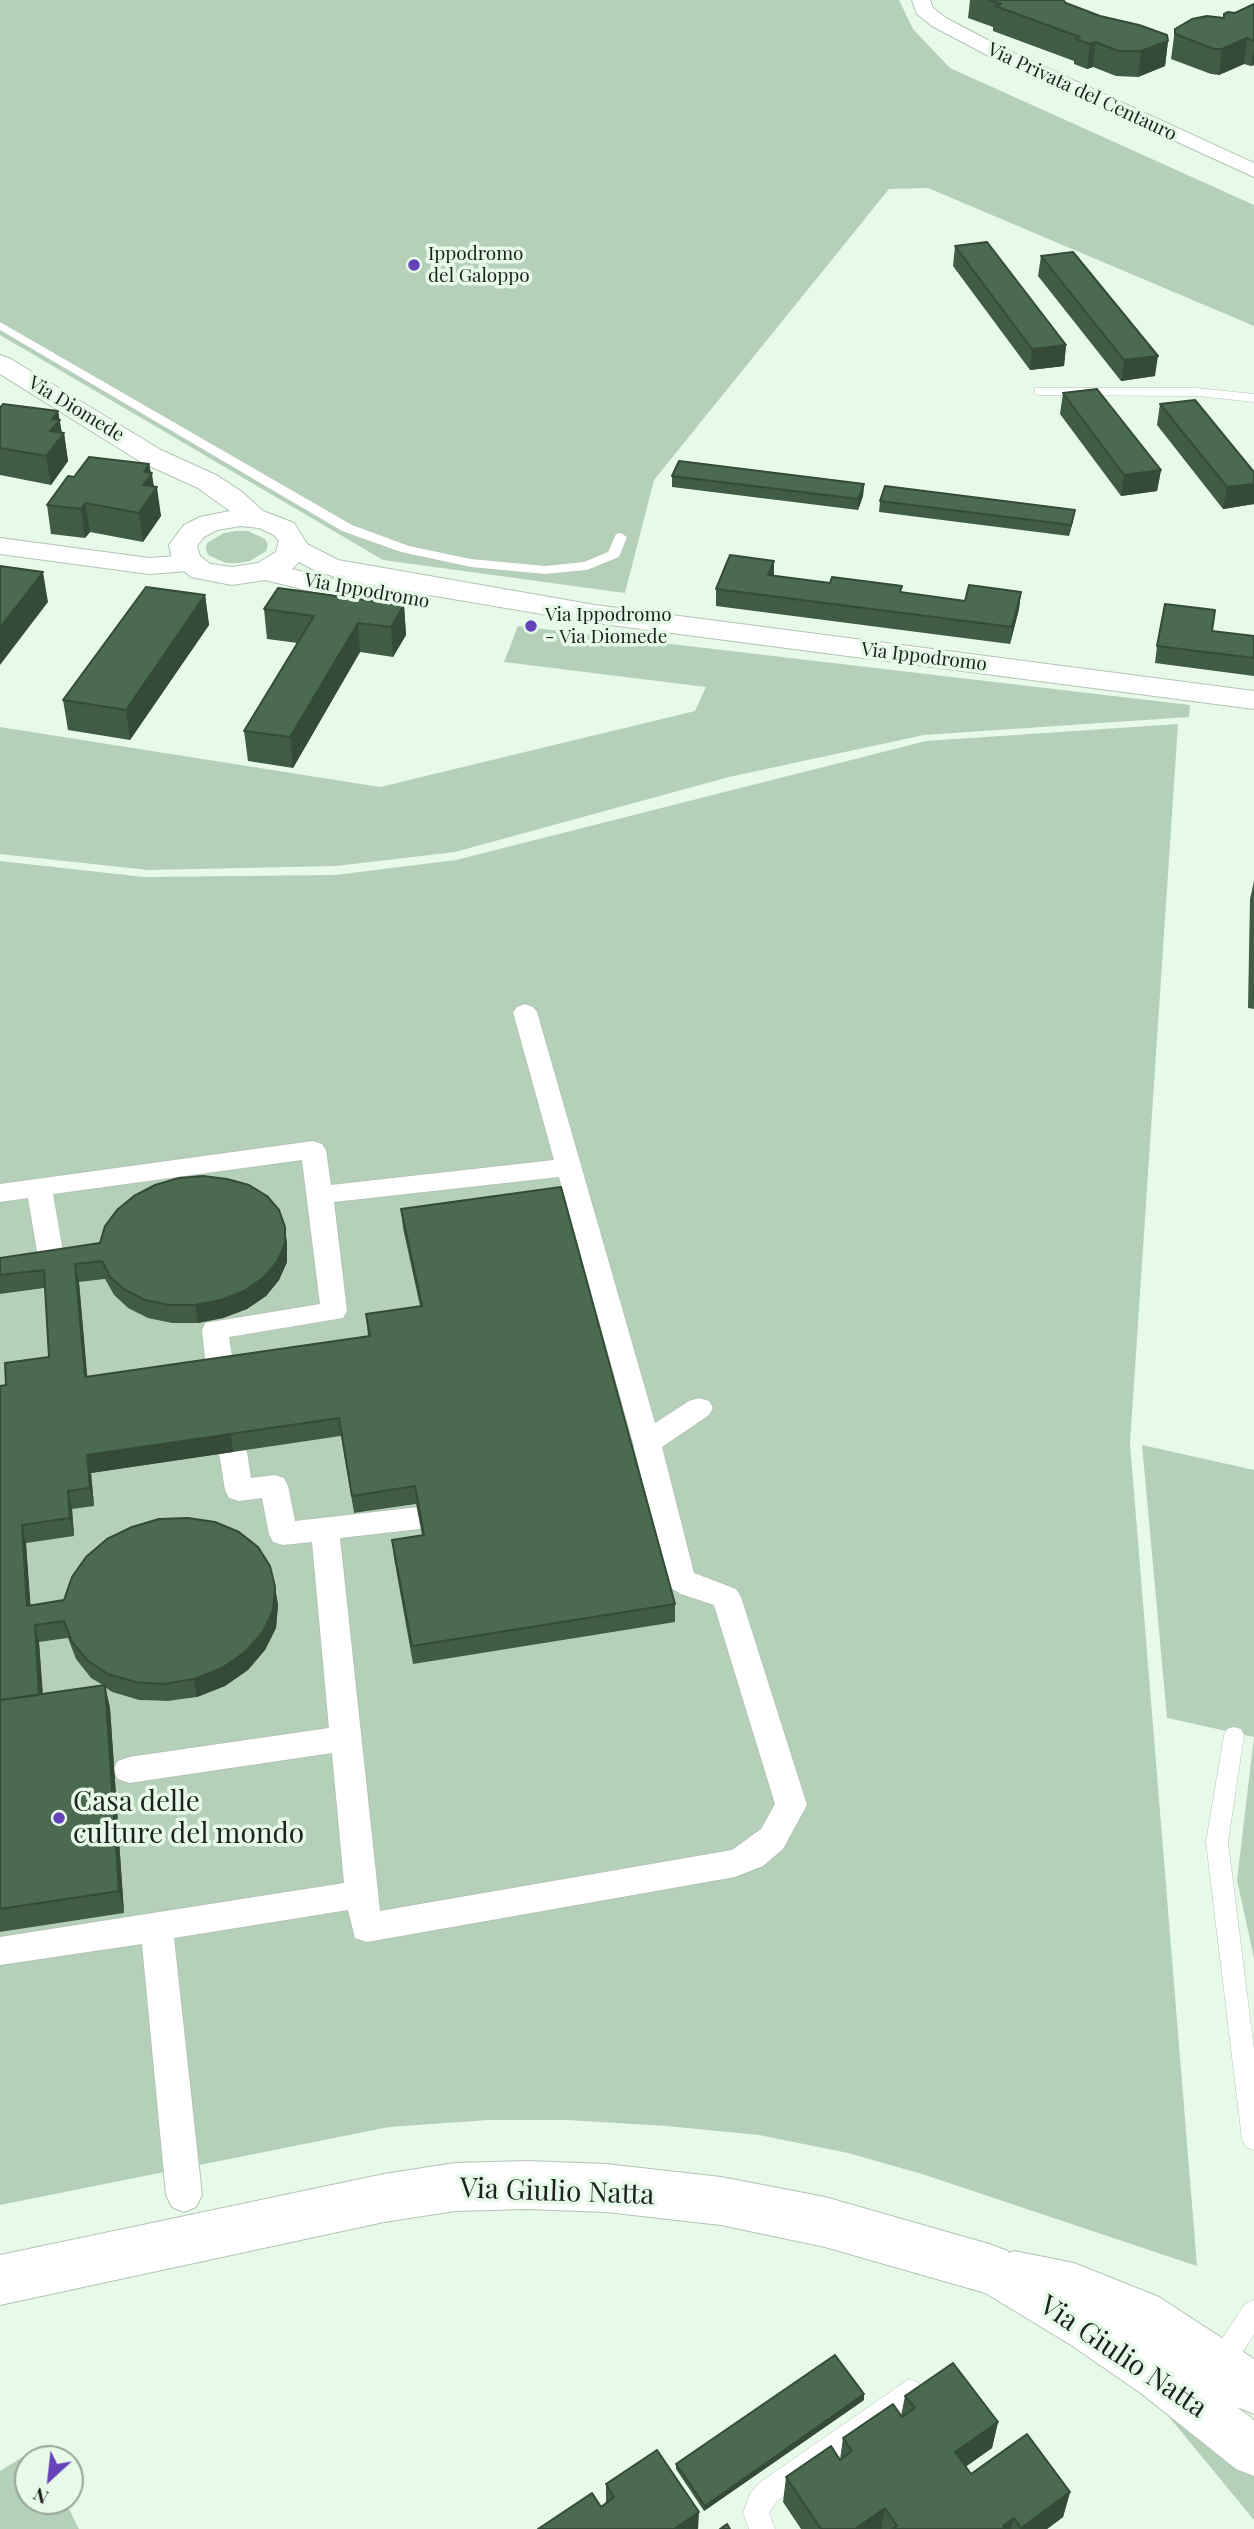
<!DOCTYPE html>
<style>
body{margin:0}
#map{position:relative;width:1254px;height:2529px;overflow:hidden;background:#e7faea;font-family:"Playfair Display",serif}
canvas{display:block}
.north{position:absolute;left:14px;top:2445px;width:70px;height:70px;box-sizing:border-box;background:#e7faea;border:2px solid #96a498;border-radius:50%;rotate:207deg;font-size:19px;font-weight:700;line-height:28px;text-align:center;color:#1c221d}
.north::after{content:'';display:block;margin:auto;width:24px;height:32px;background:#6642ba;clip-path:polygon(50% 0,100% 100%,50% 72%,0 100%)}
</style>
<div id="map">
<canvas width="1254" height="2529"></canvas>
<div class="north">N</div>
</div>
<script>
const context = document.querySelector('canvas').getContext('2d');
context.lineJoin = 'round';
function fillPath(path, color) { context.fillStyle = color; context.fill(path, 'evenodd'); }
const toPath = rows => new Path2D(rows.map(r => 'M' + r).join(''));
function strokePath(path, color, width, dash) { context.strokeStyle = color; context.lineWidth = width; context.lineCap = dash ? 'butt' : 'round'; context.setLineDash(dash || []); context.stroke(path); }
function drawText(font, color, halo, rows, align = 'center') {
  context.font = font + ' "Playfair Display",serif'; context.lineWidth = 7; context.setLineDash([]); context.textBaseline = 'middle'; context.strokeStyle = halo; context.fillStyle = color; for (const [text, x, y, turn = 0] of rows) {
    context.save(); context.translate(x, y); context.rotate((+turn || 0) * Math.PI / 180); context.textAlign = isNaN(turn) ? turn : align; if (halo) context.strokeText(text, 0, 0); context.fillText(text, 0, 0); context.restore();
  }
}
fillPath(toPath([
 [0,0,899,0,913,29,950,68,1254,205,1254,326,928,188,889,189,654,480,625,593,383,560,0,335],
 [236,531,248,531,265,539,268,545,266,551,250,561,238,563,226,563,208,555,206,549,207,543,224,533],
 [518,626,1190,705,1189,717,924,735,729,777,455,852,336,866,148,870,0,854,0,727,380,787,695,711,706,687,504,662],
 [1178,724,1130,1443,1197,2266,922,2174,848,2153,759,2135,666,2126,566,2120,488,2120,389,2127,0,2205,0,1932,123,1913,44,1717,39,1642,68,1638,112,1692,139,1700,168,1701,197,1697,225,1686,248,1670,265,1650,276,1628,278,1605,273,1583,76,1595,32,1623,26,1543,72,1509,91,1473,341,1436,354,1513,416,1504,426,1553,674,1622,424,1324,372,1354,89,1395,79,1282,105,1279,114,1295,128,1308,172,1323,198,1323,223,1318,247,1309,109,1244,0,1277,0,861,144,877,335,875,456,860,926,741],
 [48,1288,53,1375,0,1405,0,1294],
 [1142,1445,1254,1470,1254,1958,1237,1880,1254,1737,1167,1718],
 [1151,2395,1254,2473,1254,2520],
 [37,2448,43,2459,28,2459,28,2501,65,2501,79,2529,0,2529,0,2471]
]), '#b5d0b9');
const service = toPath([
 [0,322,352,525,409,546,471,559,545,566,584,562,608,552,616,534,621,533,627,537,619,557,587,570,545,574,471,567,401,552,342,531,0,330,0,322],
 [1035,388,1197,388,1254,394,1254,402,1197,396,1039,395,1035,394,1035,388],
 [1234,1727,1241,1729,1244,1735,1228,1842,1254,2049,1254,2150,1246,2147,1242,2139,1206,1842,1224,1735,1227,1729,1234,1727],
 [1254,2300,1254,2334,1230,2372,1221,2375,1212,2372,1209,2363,1212,2354,1245,2304,1254,2300],
 [909,2379,918,2382,921,2391,918,2400,777,2501,769,2513,775,2529,749,2529,743,2513,750,2494,759,2483,909,2379]
]);
const pedestrian = toPath([
 [525,1004,533,1007,537,1012,655,1423,689,1401,699,1398,709,1401,713,1408,709,1415,662,1447,694,1573,736,1589,741,1597,807,1805,783,1849,763,1866,735,1877,367,1942,355,1938,348,1910,174,1938,202,2195,196,2207,184,2212,172,2207,166,2195,142,1944,0,1965,0,1937,344,1883,332,1753,129,1783,118,1779,113,1770,118,1761,129,1757,329,1728,312,1542,283,1545,273,1542,269,1534,262,1498,239,1501,229,1498,225,1490,219,1452,223,1445,233,1441,243,1445,247,1452,251,1478,274,1475,284,1478,288,1486,295,1521,419,1507,429,1510,433,1518,429,1526,419,1529,340,1538,380,1911,732,1850,761,1829,775,1804,714,1605,681,1594,671,1588,666,1580,633,1443,559,1177,334,1202,347,1311,343,1318,229,1337,235,1376,231,1383,221,1386,211,1383,207,1376,202,1330,205,1323,320,1304,302,1160,53,1194,66,1269,62,1276,53,1278,44,1276,40,1269,28,1198,0,1202,0,1184,313,1141,322,1144,326,1150,331,1185,554,1160,513,1012,517,1007,525,1004]
]);
const minor = toPath([
 [912,0,930,0,933,8,946,18,1001,47,1254,163,1254,177,987,55,932,26,917,14,912,0],
 [0,538,149,558,189,555,198,557,202,563,198,569,189,571,149,574,0,554,0,538],
 [989,2246,1007,2254,1014,2251,1074,2263,1159,2297,1254,2359,1254,2414,1237,2407,1254,2420,1254,2476,1236,2469,1142,2394,1071,2345,972,2285,965,2269,972,2253,989,2246]
]);
const tertiary = toPath([
 [0,355,9,358,161,450,218,476,242,492,263,511,294,523,307,544,338,560,595,605,1254,691,1254,709,595,623,358,583,318,572,299,562,292,569,348,583,353,589,348,595,338,598,265,580,232,585,191,577,172,560,169,545,184,525,200,517,230,511,198,488,141,462,0,374,0,355],
 [241,526,259,528,274,535,279,541,276,552,258,563,232,567,210,564,200,556,197,546,204,537,217,530,241,526],
 [526,2161,606,2164,721,2177,825,2197,989,2244,1008,2251,1015,2269,1008,2287,989,2294,825,2247,721,2225,606,2212,526,2209,455,2211,384,2222,0,2305,0,2255,384,2174,455,2163,526,2161]
]);
strokePath(service, '#b2c4b4', 1);
strokePath(pedestrian, '#b2c4b4', 2);
strokePath(minor, '#b2c4b4', 2);
strokePath(tertiary, '#b2c4b4', 2);
fillPath(service, '#fff');
fillPath(pedestrian, '#fff');
fillPath(minor, '#fff');
fillPath(tertiary, '#fff');
fillPath(toPath([
 [970,0,1063,0,1066,3,1100,16,1168,41,1165,66,1138,77,1116,76,1093,67,1087,69,1074,64,1074,61,993,31,993,27,968,18],
 [1254,4,1254,65,1251,66,1244,64,1219,75,1211,74,1171,59,1175,29,1223,18,1224,14,1235,13],
 [955,246,1066,345,1064,366,1030,370,953,266],
 [1041,256,1155,376,1121,381,1038,276],
 [1063,393,1161,470,1157,491,1121,496,1060,414],
 [1160,404,1254,472,1254,504,1223,509,1157,425],
 [0,408,58,411,62,433,64,433,68,461,51,485,0,475],
 [149,464,161,516,143,542,90,532,85,538,51,534,47,505,74,477],
 [672,476,864,484,863,496,858,510,672,487],
 [880,501,1073,521,1069,536,879,512],
 [774,561,774,576,965,601,1021,592,1019,609,1010,644,716,606,716,589],
 [205,595,209,625,130,740,68,730,63,700],
 [404,605,406,635,393,657,360,652,293,768,248,761,244,731,298,643,267,639,264,609],
 [1212,631,1254,636,1254,676,1155,663,1157,646],
 [1254,881,1254,1009,1248,1008,1250,899],
 [401,1209,675,1604,675,1622,413,1664,394,1558,392,1540,422,1535,416,1504,354,1513,341,1436,91,1473,94,1506,72,1509,74,1536,26,1543,30,1605,275,1587,278,1605,276,1628,265,1650,248,1670,225,1686,197,1697,168,1701,139,1700,112,1692,105,1687,110,1708,124,1913,0,1932,0,1386,6,1385,49,1357,45,1288,0,1294,0,1258,285,1227,287,1245,287,1262,279,1280,266,1296,247,1309,223,1318,198,1323,172,1323,148,1318,128,1308,114,1295,105,1279,79,1282,87,1377,368,1336,366,1314,420,1306,403,1228],
 [68,1638,76,1659,91,1678,103,1685,43,1694,39,1642],
 [905,2396,998,2422,992,2448,966,2466,971,2474,1070,2492,1063,2517,1047,2529,801,2529,783,2502,786,2477,840,2460,843,2438,901,2416],
 [864,2400,704,2511,676,2469,676,2464],
 [606,2484,698,2529,601,2507,606,2503]
]), '#405c44');
fillPath(toPath([
 [1247,38,1244,64,1219,75,1222,49],
 [1168,41,1165,66,1138,77,1141,51],
 [1095,42,1093,67,1087,69,1090,44],
 [1254,49,1254,65,1251,66],
 [1066,345,1064,366,1030,370,1032,349],
 [1158,356,1155,376,1121,381,1124,360],
 [58,411,62,435,64,433,68,461,51,485,46,456,52,419],
 [149,464,151,475,152,473,154,491,157,487,161,516,143,542,139,513,144,472],
 [1161,470,1157,491,1121,496,1124,475],
 [864,484,863,496,858,510,858,499],
 [1254,484,1254,504,1223,509,1227,487],
 [85,503,90,532,85,538,81,509],
 [1075,510,1073,521,1069,536,1071,525],
 [774,561,773,578,768,575],
 [43,572,48,602,0,665,0,628],
 [1021,592,1019,609,1010,644,1012,627],
 [205,595,209,625,130,740,126,710],
 [404,605,406,635,393,657,391,627],
 [358,623,360,652,293,768,290,737],
 [285,1227,287,1245,287,1262,279,1280,266,1296,247,1309,223,1318,198,1323,195,1305],
 [75,1264,79,1282,89,1395,85,1377],
 [231,1434,233,1452,91,1473,94,1506,90,1488,87,1455],
 [68,1491,72,1509,74,1536,70,1518],
 [22,1525,26,1543,32,1623,27,1606],
 [275,1587,278,1605,276,1628,265,1650,248,1670,225,1686,197,1697,194,1679],
 [35,1625,39,1642,44,1717,40,1700],
 [105,1685,110,1708,124,1913,119,1891],
 [864,2394,864,2400,704,2511,705,2506],
 [998,2422,992,2448,950,2478,955,2452],
 [1070,2492,1063,2517,1047,2529,1021,2529,1021,2528],
 [885,2508,881,2529,855,2529],
 [699,2512,698,2529,674,2529],
 [1014,2518,1011,2529,1003,2529,1003,2526]
]), '#344b37');
const building = toPath([
 [989,0,1063,0,1066,3,1100,16,1139,25,1167,35,1168,41,1141,51,1119,51,1095,42,1090,44,1076,39,1080,37,995,6,1001,4,989,0],
 [1254,4,1254,41,1247,38,1222,49,1214,49,1175,34,1175,29,1192,19,1207,16,1224,18,1224,14,1228,12,1235,13,1254,4],
 [987,242,1066,345,1032,349,955,246,987,242],
 [1073,252,1158,356,1124,360,1041,256,1073,252],
 [1097,389,1161,470,1124,475,1063,393,1097,389],
 [1195,400,1254,472,1254,484,1227,487,1160,404,1195,400],
 [3,404,58,411,52,419,60,420,50,431,64,433,46,456,0,448,0,408,3,404],
 [89,457,149,464,144,472,152,473,143,485,157,487,139,513,85,503,81,509,47,505,68,476,74,477,89,457],
 [679,461,864,484,858,499,672,476,679,461],
 [885,486,1075,510,1071,525,880,501,885,486],
 [730,555,774,561,768,575,830,583,832,577,902,586,900,592,965,601,969,585,1021,592,1012,627,716,589,730,555],
 [0,566,43,572,0,628,0,566],
 [146,587,205,595,126,710,63,700,146,587],
 [278,588,404,605,391,627,358,623,290,737,244,731,314,616,264,609,278,588],
 [1165,604,1215,610,1212,631,1254,636,1254,658,1157,646,1165,604],
 [203,1176,227,1179,249,1185,267,1196,279,1210,285,1227,285,1244,277,1262,263,1278,244,1291,221,1300,195,1305,169,1305,145,1300,125,1290,110,1277,102,1261,75,1264,85,1377,370,1336,366,1314,422,1306,401,1209,561,1187,675,1604,412,1646,392,1540,424,1535,415,1486,352,1496,339,1418,87,1455,90,1488,68,1491,70,1518,22,1525,27,1606,64,1600,72,1577,86,1557,107,1539,132,1527,159,1519,188,1518,215,1522,239,1532,258,1547,270,1566,275,1587,273,1610,263,1632,245,1652,222,1668,194,1679,164,1684,135,1682,108,1674,87,1660,72,1642,64,1621,35,1625,39,1695,0,1700,0,1386,6,1385,5,1363,49,1357,44,1270,0,1275,0,1258,100,1243,105,1226,117,1210,134,1196,155,1185,179,1178,203,1176],
 [105,1685,119,1891,0,1909,0,1700,105,1685],
 [835,2355,864,2394,705,2506,676,2464,835,2355],
 [953,2363,998,2422,955,2452,971,2474,1027,2434,1070,2492,1021,2528,1014,2518,1003,2526,1006,2529,892,2529,897,2526,885,2508,855,2529,821,2529,786,2477,831,2446,840,2460,852,2451,843,2438,893,2404,902,2417,915,2408,905,2396,953,2363],
 [657,2450,699,2512,674,2529,538,2529,592,2493,601,2507,614,2497,606,2484,657,2450],
 [727,2524,730,2529,720,2529,727,2524]
]);
fillPath(building, '#4a6b4f');
strokePath(building, '#344b37', 2);
for (const [x, y, r, color] of [
 [414,265,7,"#6642ba"],
 [531,626,7,"#6642ba"],
 [59,1818,7,"#6642ba"]
]) { const dot = new Path2D(); dot.arc(x, y, r, 0, 2 * Math.PI); context.fillStyle = color; context.fill(dot); strokePath(dot, '#e7faea', 2.5); }
drawText('19px', '#1c221d', '#e7faea', [
 ["Via Privata del Centauro",1082,92,25],
 ["Via Diomede",76,409,31],
 ["Via Ippodromo",367,591,10],
 ["Via Ippodromo",924,657,7]
]);
drawText('19px', '#1c221d', '#e7faea', [
 ["Ippodromo",428,254],
 ["del Galoppo",428,276],
 ["Via Ippodromo",545,615],
 ["- Via Diomede",545,637]
], 'left');
drawText('28px', '#1c221d', '#e7faea', [
 ["Casa delle",73,1802],
 ["culture del mondo",73,1834]
], 'left');
drawText('28px', '#1c221d', '#e7faea', [
 ["Via Giulio Natta",557,2192,2],
 ["Via Giulio Natta",1123,2357,34]
]);
</script>
